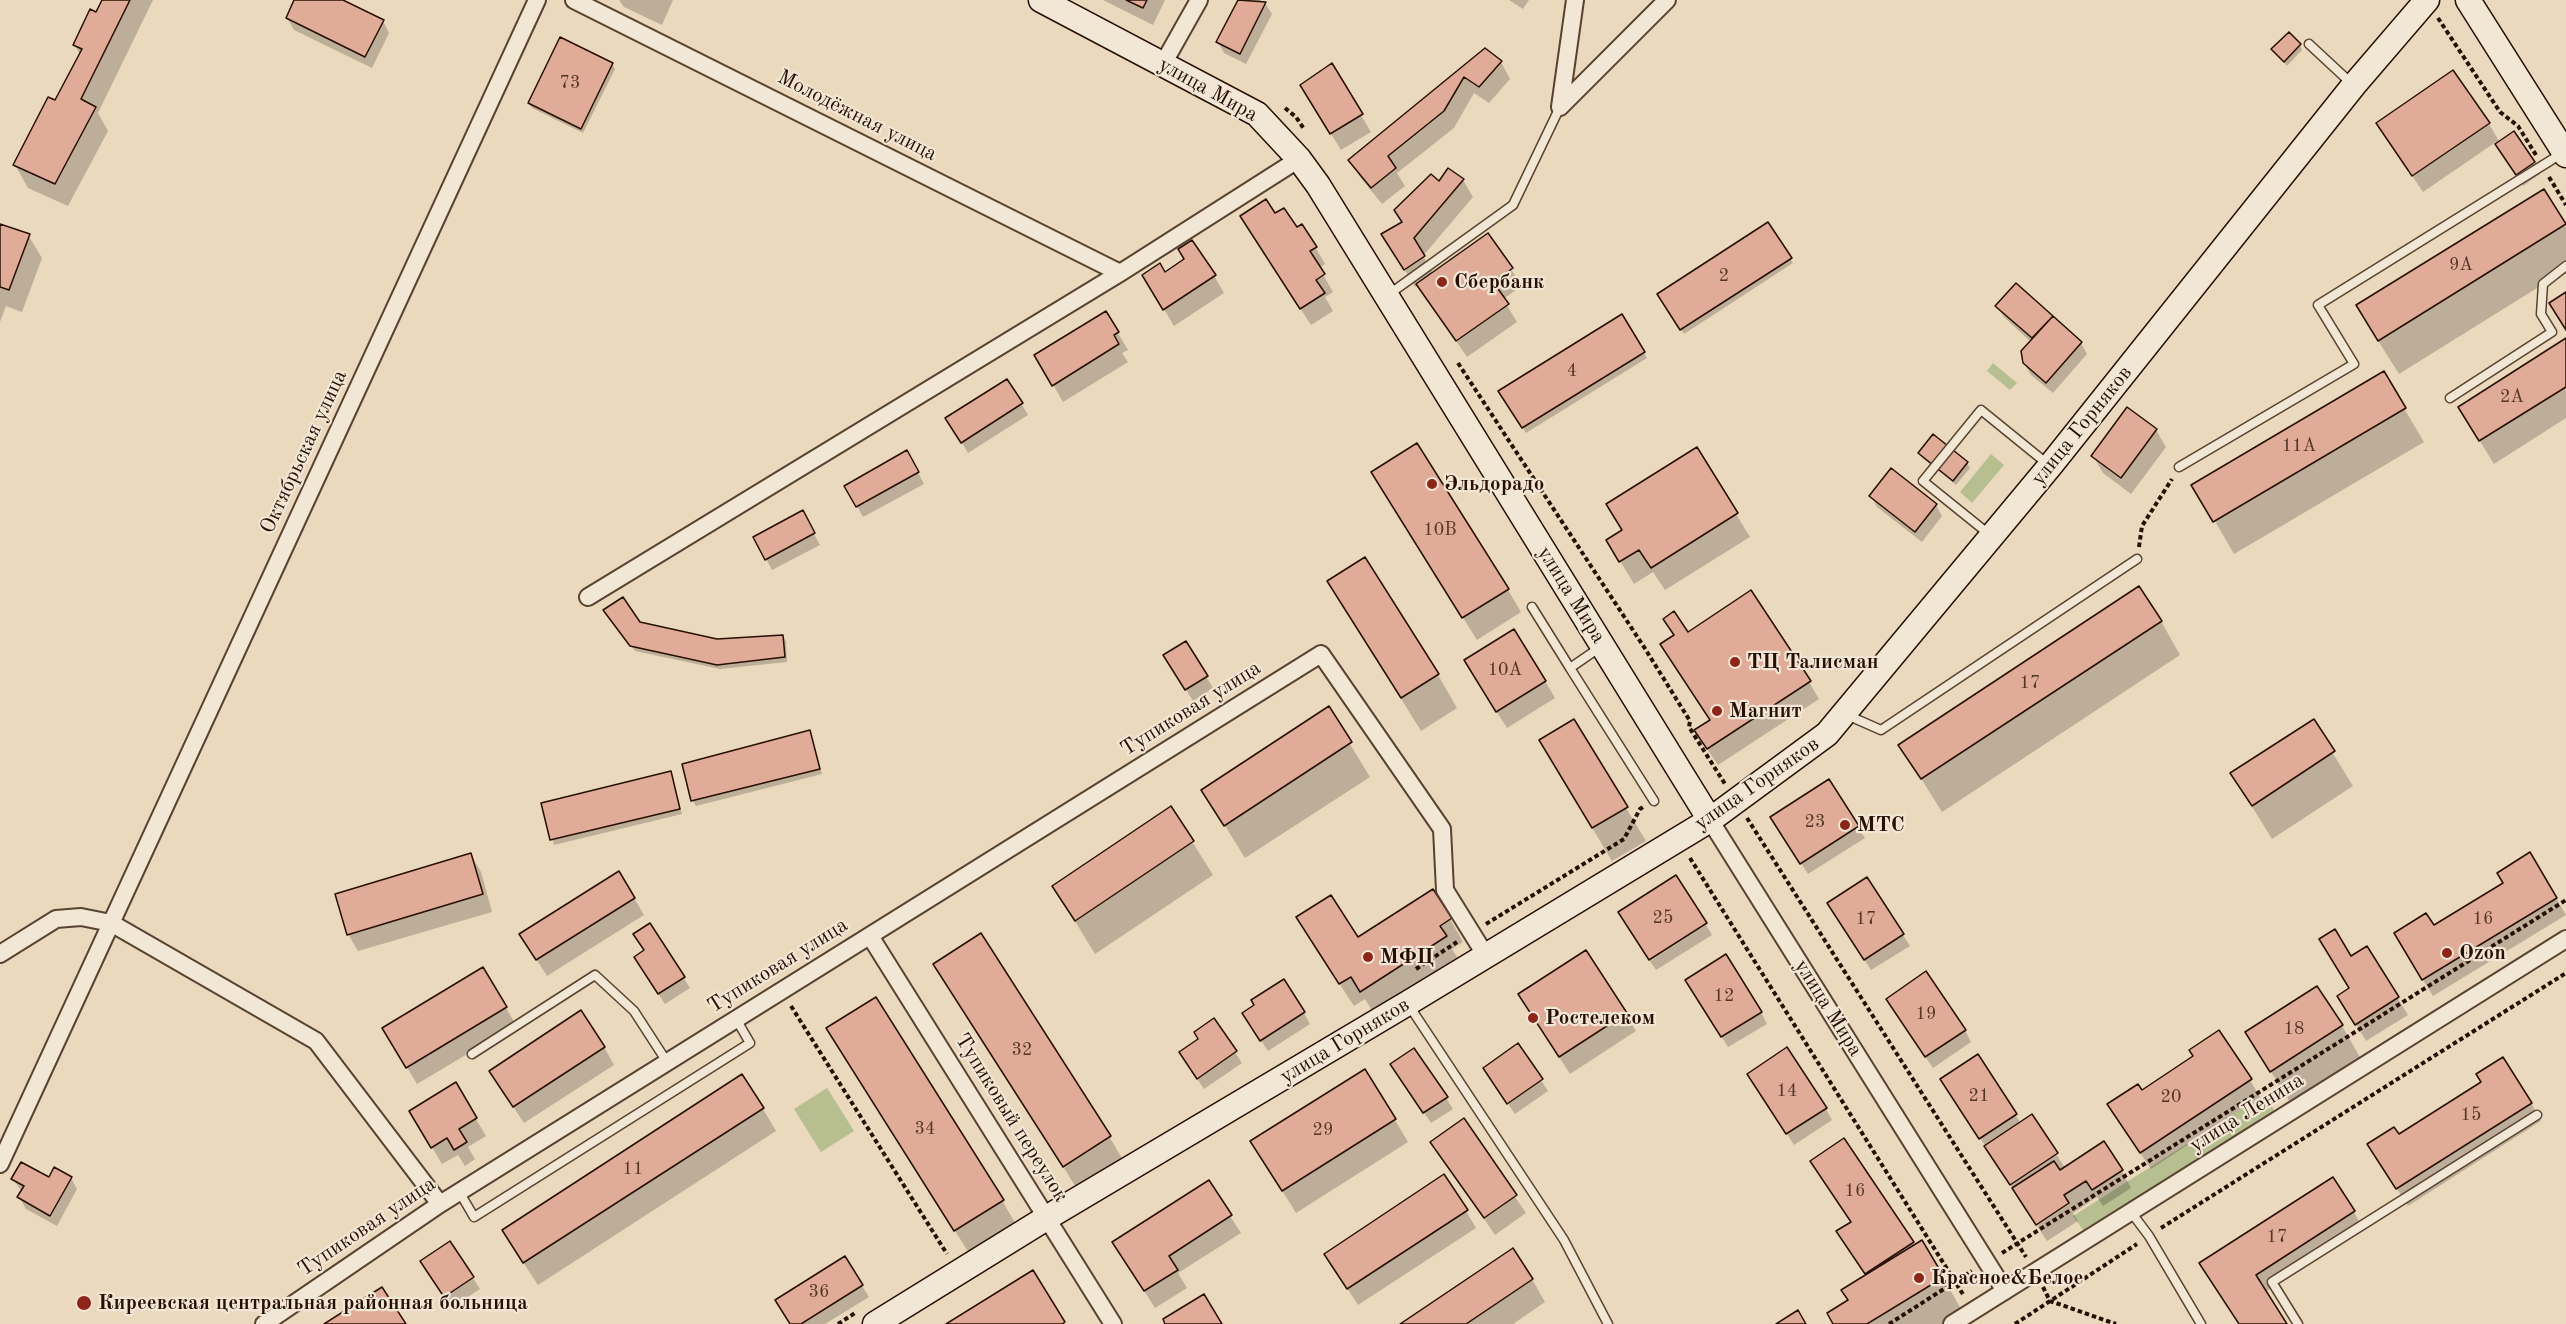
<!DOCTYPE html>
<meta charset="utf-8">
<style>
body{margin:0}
canvas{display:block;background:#ebd9be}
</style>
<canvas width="2566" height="1324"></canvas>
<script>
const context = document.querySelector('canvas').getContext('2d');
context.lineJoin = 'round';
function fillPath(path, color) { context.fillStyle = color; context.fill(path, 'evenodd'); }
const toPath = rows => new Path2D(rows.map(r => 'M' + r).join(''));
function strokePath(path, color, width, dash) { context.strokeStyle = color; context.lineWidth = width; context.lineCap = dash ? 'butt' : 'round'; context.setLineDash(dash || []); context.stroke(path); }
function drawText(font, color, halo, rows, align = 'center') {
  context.font = font + ' "Old Standard TT",serif'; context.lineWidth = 4.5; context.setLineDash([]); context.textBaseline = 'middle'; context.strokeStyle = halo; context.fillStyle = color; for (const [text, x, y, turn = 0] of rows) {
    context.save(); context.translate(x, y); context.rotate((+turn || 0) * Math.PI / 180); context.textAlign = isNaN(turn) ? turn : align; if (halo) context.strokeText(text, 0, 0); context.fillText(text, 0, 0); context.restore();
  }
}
fillPath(toPath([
 [1993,363,2017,383,2010,390,1987,371],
 [1991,454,2004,465,1972,503,1960,492],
 [827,1088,854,1131,821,1152,794,1109],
 [2264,1095,2274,1110,2268,1115,2083,1230,2073,1216]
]), '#b7bf91');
fillPath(toPath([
 [104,0,153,0,98,113,108,131,68,206,28,188,15,165,55,102,80,55,75,45],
 [296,0,339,0,383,21,389,33,372,68,294,30,287,18],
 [619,0,673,0,662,25,624,7],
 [1103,0,1165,0,1153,25],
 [1239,0,1260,0,1265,3,1272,14,1246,64,1224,53,1218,42],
 [1509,0,1529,0,1523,9],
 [2300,45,2302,50,2287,66,2273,49],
 [1485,50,1501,62,1510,79,1489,103,1474,93,1454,128,1397,173,1405,186,1382,204,1360,177,1350,160],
 [612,64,615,69,583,133,532,108,529,103],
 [1332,66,1371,132,1341,150,1312,103],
 [2489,124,2500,143,2514,133,2540,174,2523,186,2496,142,2423,192,2388,140],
 [1449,170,1463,180,1473,197,1423,256,1433,273,1488,235,1522,286,1503,299,1517,322,1467,357,1418,285,1415,287,1393,251,1403,223,1395,211,1439,183],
 [2543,191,2566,228,2566,270,2399,374,2377,339],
 [1275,215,1297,229,1315,247,1325,264,1319,268,1333,292,1325,297,1333,311,1311,325,1252,233],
 [1768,224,1793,263,1684,334,1659,295],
 [0,225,28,235,42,258,22,312,6,306,0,322],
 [1164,274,1214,276,1224,293,1174,326,1144,275],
 [2016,285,2081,343,2087,354,2053,393,2031,375,2024,363,2031,342,2004,317,1997,306],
 [1106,313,1128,350,1122,353,1128,362,1063,402,1036,355],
 [1621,316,1647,358,1526,433,1500,391],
 [2566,340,2566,418,2494,464,2473,430],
 [2383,373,2424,442,2234,554,2194,485],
 [1021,403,1028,415,968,453,954,429],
 [2156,430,2166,447,2131,494,2103,473,2093,456],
 [1696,449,1750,537,1665,590,1653,572,1634,584,1608,541,1623,531],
 [907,452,924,484,863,517,846,486],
 [1919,453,1967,463,1970,468,1956,485,1922,458],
 [1386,495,1508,590,1521,612,1477,640],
 [1871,496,1936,505,1942,516,1922,542,1877,507],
 [802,512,820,545,772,570,755,538],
 [1329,582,1438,675,1457,708,1421,731],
 [608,615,717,641,783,636,786,641,787,662,720,669,635,651],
 [2161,621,2180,655,1942,812,1900,745],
 [1687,634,1809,682,1819,699,1718,765,1706,747,1711,721],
 [1186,643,1213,688,1193,701,1172,667],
 [1475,678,1545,681,1555,698,1507,728],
 [1328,708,1370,777,1245,858,1203,790],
 [2313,721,2353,786,2272,839,2232,774],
 [812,737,822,774,696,806,693,801,684,765],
 [670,773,682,814,554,845,543,804],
 [1560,774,1626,808,1646,841,1612,861],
 [1828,781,1865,838,1808,874,1778,828],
 [1171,808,1213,875,1095,954,1054,887],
 [471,855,481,872,492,912,358,951,348,934],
 [1867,879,1910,946,1871,970,1835,915],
 [634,898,644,915,547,976,531,951],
 [2556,898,2566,915,2433,996,2405,951,2433,927],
 [1450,919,1463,942,1452,949,1459,960,1374,1014,1365,999,1354,1006,1311,940,1358,939],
 [1706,925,1712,935,1656,970,1650,961],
 [2367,948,2408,1015,2366,1041,2349,1013,2350,958],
 [1585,952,1636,1031,1570,1074,1530,1011],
 [483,969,516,1025,417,1084,394,1046],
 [642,969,683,977,690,988,665,1004],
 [1694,992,1761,1012,1767,1024,1728,1047],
 [1894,1011,1965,1030,1971,1042,1933,1068],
 [1304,1013,1310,1024,1268,1051,1250,1024],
 [1214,1020,1242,1063,1204,1089,1187,1064],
 [2342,1026,2361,1059,2291,1104,2247,1033],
 [1518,1045,1548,1091,1515,1114,1491,1079],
 [604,1047,614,1065,524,1123,501,1088],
 [841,1051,1002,1200,1015,1223,969,1253],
 [1978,1057,2021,1124,2032,1116,2065,1168,2122,1171,2131,1188,2103,1206,2097,1197,2073,1213,2078,1221,2047,1241,1949,1090],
 [1399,1076,1446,1098,1453,1109,1431,1123],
 [2250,1080,2260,1097,2151,1169,2119,1121,2142,1092],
 [455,1084,486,1136,468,1147,475,1159,465,1166,458,1155,442,1164,411,1111],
 [1755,1085,1826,1109,1832,1120,1794,1145],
 [2531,1103,2541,1121,2408,1206,2379,1161,2398,1136],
 [763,1109,776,1131,538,1285,517,1253],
 [1395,1120,1408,1142,1296,1213,1266,1164],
 [1463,1121,1526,1213,1495,1235,1432,1142],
 [1110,1138,1123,1160,1077,1189,1064,1168],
 [1844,1140,1915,1246,1943,1277,1962,1311,1941,1324,1835,1324,1866,1276,1848,1249,1852,1223,1812,1161],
 [71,1178,77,1189,57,1226,26,1209,19,1197,22,1192,13,1179],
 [1208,1182,1241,1233,1178,1273,1187,1288,1155,1308,1124,1259],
 [1466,1211,1476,1228,1358,1305,1336,1271],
 [2354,1212,2363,1229,2265,1292,2285,1324,2239,1324,2201,1263],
 [450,1243,480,1289,451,1308,428,1272],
 [845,1258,869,1297,825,1324,791,1324],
 [1532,1279,1545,1302,1513,1324,1403,1324]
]), '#0003');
const building = toPath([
 [102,0,130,0,81,99,96,107,55,184,13,165,48,97,55,100,82,49,73,45,90,9,96,12,102,0],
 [294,0,343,0,384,20,365,57,286,18,294,0],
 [1126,0,1147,0,1143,8,1126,0],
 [1238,0,1266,2,1240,54,1216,42,1238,0],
 [2289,32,2301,44,2284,62,2271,49,2289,32],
 [560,37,613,63,581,129,528,103,560,37],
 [1485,48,1502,61,1479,87,1464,77,1444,111,1388,156,1396,168,1371,188,1348,160,1485,48],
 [1332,63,1363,114,1330,134,1300,85,1332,63],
 [2453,70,2490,123,2412,176,2376,123,2453,70],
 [2514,131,2535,162,2516,175,2495,144,2514,131],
 [1448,168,1464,179,1414,238,1425,256,1404,270,1381,234,1402,222,1394,210,1431,174,1439,181,1448,168],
 [2544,189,2566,224,2378,341,2356,305,2544,189],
 [1266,199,1275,213,1284,208,1297,227,1302,224,1317,247,1310,251,1325,274,1316,280,1325,293,1300,309,1240,216,1266,199],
 [1768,222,1792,258,1680,330,1657,294,1768,222],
 [0,224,30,234,9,290,0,287,0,224],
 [1488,233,1513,268,1493,282,1509,304,1456,341,1416,284,1488,233],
 [1192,240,1216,275,1163,310,1142,275,1160,263,1165,272,1184,259,1178,249,1192,240],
 [2016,283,2053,316,2032,338,1995,306,2016,283],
 [2566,292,2566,330,2549,303,2566,292],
 [1106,311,1119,332,1114,335,1119,344,1052,386,1034,355,1106,311],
 [1622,314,1645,352,1522,428,1498,391,1622,314],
 [2053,316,2082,342,2046,383,2023,363,2021,351,2053,316],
 [2566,338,2566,387,2479,441,2458,407,2566,338],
 [2384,371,2406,408,2213,522,2191,485,2384,371],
 [1007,379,1023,403,961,443,945,418,1007,379],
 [2127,407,2157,429,2121,478,2091,456,2127,407],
 [1933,434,1968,462,1953,481,1918,453,1933,434],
 [1417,443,1509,589,1462,618,1371,472,1417,443],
 [1697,447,1738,513,1651,568,1639,550,1619,562,1606,540,1622,530,1606,504,1697,447],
 [907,450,919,472,856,507,844,486,907,450],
 [1891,468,1937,504,1915,532,1869,496,1891,468],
 [803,510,815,533,765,560,753,537,803,510],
 [1365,557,1439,674,1401,698,1327,581,1365,557],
 [2139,586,2162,621,1921,779,1898,745,2139,586],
 [1751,590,1811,681,1707,749,1694,730,1710,720,1660,644,1674,635,1663,619,1674,611,1688,632,1751,590],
 [623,597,640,622,717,639,783,635,785,657,717,665,630,646,603,610,623,597],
 [1514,629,1546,681,1496,712,1464,660,1514,629],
 [1186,641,1208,676,1185,690,1163,655,1186,641],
 [1329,706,1352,742,1224,826,1201,790,1329,706],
 [1574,719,1628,807,1592,828,1539,740,1574,719],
 [2314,719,2335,751,2252,806,2230,773,2314,719],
 [810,730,820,769,691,801,682,764,810,730],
 [671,771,680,809,550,840,541,803,671,771],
 [1829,779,1859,826,1800,864,1770,817,1829,779],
 [1171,806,1194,841,1075,921,1052,886,1171,806],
 [2530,852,2557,898,2422,980,2394,933,2426,913,2434,925,2503,883,2497,873,2530,852],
 [471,853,483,894,347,935,335,894,471,853],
 [619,871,635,898,536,960,519,934,619,871],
 [1676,875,1707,923,1649,960,1618,912,1676,875],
 [1867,877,1904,934,1864,960,1827,903,1867,877],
 [1433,889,1452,918,1440,926,1447,936,1360,992,1351,977,1339,984,1296,917,1331,895,1358,937,1433,889],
 [650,923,685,977,658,994,634,957,644,950,633,934,650,923],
 [2335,929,2351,956,2367,946,2399,997,2355,1025,2337,996,2349,988,2319,939,2335,929],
 [981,933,1111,1136,1063,1167,933,964,981,933],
 [1586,950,1627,1013,1559,1057,1518,994,1586,950],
 [1726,954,1762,1012,1721,1037,1685,980,1726,954],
 [483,967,507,1007,406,1068,382,1028,483,967],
 [1926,971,1966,1030,1925,1057,1886,999,1926,971],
 [1284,979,1305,1012,1260,1041,1242,1013,1254,1005,1251,1000,1284,979],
 [2317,986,2343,1025,2270,1072,2245,1032,2317,986],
 [876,997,1004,1200,954,1231,826,1028,876,997],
 [581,1010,605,1047,513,1107,489,1071,581,1010],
 [1214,1018,1237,1051,1197,1079,1179,1052,1198,1039,1194,1032,1214,1018],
 [2219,1030,2252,1079,2140,1153,2107,1104,2138,1084,2142,1090,2193,1056,2189,1050,2219,1030],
 [1518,1043,1543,1079,1507,1104,1483,1068,1518,1043],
 [1787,1047,1827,1108,1786,1134,1747,1074,1787,1047],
 [1414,1048,1448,1097,1423,1113,1390,1064,1414,1048],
 [1978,1054,2017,1114,1979,1139,1940,1079,1978,1054],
 [2503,1057,2532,1103,2396,1189,2367,1144,2394,1127,2399,1134,2481,1082,2476,1074,2503,1057],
 [1365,1069,1396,1119,1282,1191,1250,1141,1365,1069],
 [742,1074,764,1108,523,1263,502,1230,742,1074],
 [456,1082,477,1118,459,1129,467,1142,454,1150,447,1138,431,1148,409,1111,456,1082],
 [2032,1114,2058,1153,2010,1185,1984,1146,2032,1114],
 [1464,1118,1517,1195,1484,1218,1430,1142,1464,1118],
 [1844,1138,1914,1242,1865,1274,1836,1231,1851,1222,1810,1161,1844,1138],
 [2104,1141,2123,1170,2092,1190,2086,1181,2064,1195,2069,1203,2036,1225,2012,1188,2054,1161,2060,1170,2104,1141],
 [21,1162,49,1177,54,1167,72,1177,50,1216,17,1197,24,1186,11,1179,21,1162],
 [1444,1174,1468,1210,1347,1289,1324,1254,1444,1174],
 [2333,1177,2355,1211,2256,1275,2287,1324,2239,1324,2199,1263,2333,1177],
 [1209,1180,1232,1215,1169,1256,1178,1270,1144,1291,1112,1242,1209,1180],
 [1922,1240,1944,1277,1867,1324,1833,1324,1827,1313,1848,1300,1841,1290,1922,1240],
 [450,1241,474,1277,444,1297,420,1261,450,1241],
 [1513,1248,1533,1279,1466,1324,1400,1324,1513,1248],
 [845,1256,863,1285,801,1324,790,1324,775,1300,845,1256],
 [1033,1270,1065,1322,1062,1324,946,1324,1033,1270],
 [382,1287,406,1324,324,1324,382,1287],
 [1204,1294,1222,1324,1165,1324,1163,1319,1204,1294],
 [1798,1310,1806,1324,1776,1324,1798,1310]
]);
fillPath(building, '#e0ab97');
strokePath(building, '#270f01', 1.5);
const service = toPath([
 [2309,44,2351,83],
 [1388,295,1513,205,1560,107],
 [2450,398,2552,332,2541,314,2543,284,2566,266],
 [2179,467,2354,364,2318,305,2561,154],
 [1990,535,1923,481,1981,410,2050,466],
 [1532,607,1570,668],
 [1602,646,1570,668,1654,801],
 [1847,715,1881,730,2137,559],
 [1408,1004,1564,1240,1608,1324],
 [472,1054,595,975,634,1011,667,1062],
 [460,1193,474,1217,750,1043,736,1019],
 [2131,1212,2149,1236,2201,1324],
 [2298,1324,2272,1282,2537,1115]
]);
const minor = toPath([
 [574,0,1120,273],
 [1163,64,1199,0],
 [1560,107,1667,0],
 [1560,107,1575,0],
 [588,597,1120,273,1299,159],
 [1710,820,2005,1291],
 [870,936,1113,1324],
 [0,954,56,919,81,917,111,923,316,1041,440,1204],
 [0,1164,537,0],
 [264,1324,440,1204,1321,654,1442,829,1445,890,1486,956],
 [1952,1324,2566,939]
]);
const secondary = toPath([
 [1041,0,1257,114,1299,159,1318,185,1710,820],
 [2468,0,2566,155],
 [875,1324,1048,1217,1408,1003,1710,820,1827,734,2050,466,2354,85,2427,0]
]);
strokePath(service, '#584230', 11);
strokePath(minor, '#584230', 20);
strokePath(secondary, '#270f01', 27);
strokePath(toPath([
 [2438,18,2500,112,2518,126,2536,155],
 [1285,108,1296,117,1304,129],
 [2549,177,2566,205],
 [1458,363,1644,647,1690,721,1689,727,1725,784],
 [2139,547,2142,526,2172,479],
 [1747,818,2026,1257],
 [1690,858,1964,1296],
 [1486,924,1624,839,1640,809,1643,807],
 [1416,969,1457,942],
 [791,1006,947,1254],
 [2161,1228,2566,973],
 [2002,1253,2566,900],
 [2043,1287,2050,1301,2116,1324],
 [838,1324,855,1313],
 [1889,1324,1972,1271],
 [2015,1324,2137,1244]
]), '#270f01', 4, [4.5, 3]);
strokePath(service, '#f2e6d5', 8);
strokePath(minor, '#f2e6d5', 16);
strokePath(secondary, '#f2e6d5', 24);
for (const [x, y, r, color] of [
 [1442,282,6,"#8f2418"],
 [1432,484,6,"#8f2418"],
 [1735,662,6,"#8f2418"],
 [1717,711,6,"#8f2418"],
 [1845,825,6,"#8f2418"],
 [2447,953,6,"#8f2418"],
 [1368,957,6,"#8f2418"],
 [1533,1018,6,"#8f2418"],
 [1919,1278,6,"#8f2418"],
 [84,1303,8,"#8f2418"]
]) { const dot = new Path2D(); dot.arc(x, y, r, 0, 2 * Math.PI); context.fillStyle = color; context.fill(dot); strokePath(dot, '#f2e6d5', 2); }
drawText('18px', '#553626', null, [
 ["73",570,83],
 ["9А",2461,265],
 ["2",1724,276],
 ["4",1572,371],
 ["2А",2512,397],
 ["11А",2299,446],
 ["10В",1440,530],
 ["10А",1505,670],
 ["17",2030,683],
 ["23",1815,822],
 ["25",1663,918],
 ["17",1866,919],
 ["16",2483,919],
 ["12",1724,996],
 ["19",1926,1014],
 ["18",2294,1029],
 ["32",1022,1050],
 ["14",1787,1091],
 ["21",1979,1096],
 ["20",2171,1097],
 ["15",2471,1115],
 ["34",925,1129],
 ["29",1323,1130],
 ["11",633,1169],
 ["16",1855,1191],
 ["17",2277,1237],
 ["36",819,1292]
]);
drawText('21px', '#270f01', '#f2e6d5', [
 ["улица Мира",1208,90,29],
 ["Молодёжная улица",857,116,27],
 ["улица Горняков",2082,426,-51],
 ["Октябрьская улица",304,452,-65],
 ["улица Мира",1571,595,58],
 ["Тупиковая улица",1191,709,-32],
 ["улица Горняков",1757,784,-35],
 ["Тупиковая улица",778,966,-32],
 ["улица Мира",1828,1008,58],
 ["улица Горняков",1345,1041,-31],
 ["улица Ленина",2247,1113,-32],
 ["Тупиковый переулок",1011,1118,58],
 ["Тупиковая улица",367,1227,-34]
]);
drawText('bold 21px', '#270f01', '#f2e6d5', [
 ["Сбербанк",1454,282],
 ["Эльдорадо",1444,484],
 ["ТЦ Талисман",1747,662],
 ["Магнит",1729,711],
 ["МТС",1857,825],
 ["Ozon",2459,953],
 ["МФЦ",1380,957],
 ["Ростелеком",1545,1018],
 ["Красное&Белое",1931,1278],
 ["Киреевская центральная районная больница",98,1303]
], 'left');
</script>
